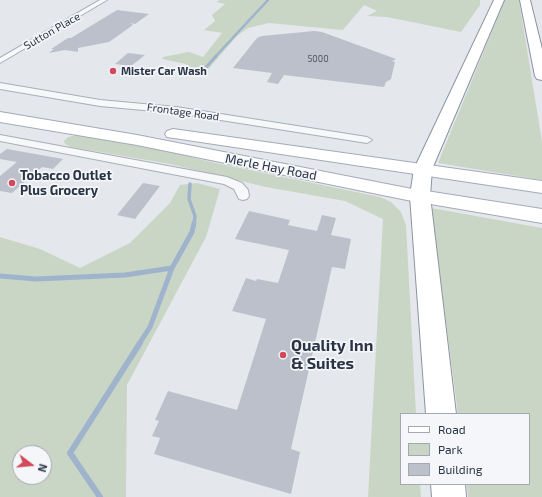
<!DOCTYPE html>
<style>
body{margin:0}
#map{position:relative;width:542px;height:497px;overflow:hidden;background:#e4e7ec;font-family:"Exo 2",sans-serif}
canvas{display:block}
.legend{position:absolute;left:400px;top:413px;width:130px;height:72px;box-sizing:border-box;background:#f4f6f9;border:1px solid #a4a8b1;margin:0;padding:5px 7px;list-style:none;font-size:12px;color:#2b3445}
.legend li{display:flex;align-items:center;gap:8px;height:20px}
.legend b{width:20px;border:1px solid #a4a8b1}
.north{position:absolute;left:12px;top:445px;width:40px;height:40px;box-sizing:border-box;background:#f4f6f9;border:1px solid #a4a8b1;border-radius:50%;rotate:106deg;font-size:11px;font-weight:700;line-height:16px;text-align:center;color:#2b3445}
.north::after{content:'';display:block;margin:auto;width:14px;height:18px;background:#d1495b;clip-path:polygon(50% 0,100% 100%,50% 72%,0 100%)}
</style>
<div id="map">
<canvas width="542" height="497"></canvas>
<ul class="legend">
<li><b style="height:5px;background:#fff"></b>Road</li>
<li><b style="height:11px;background:#c9d6c5"></b>Park</li>
<li><b style="height:11px;background:#bbc0ca"></b>Building</li>
</ul>
<div class="north">N</div>
</div>
<script>
const context = document.querySelector('canvas').getContext('2d');
context.lineJoin = 'round';
function fillPath(path, color) { context.fillStyle = color; context.fill(path, 'evenodd'); }
const toPath = rows => new Path2D(rows.map(r => 'M' + r).join(''));
function strokePath(path, color, width, dash) { context.strokeStyle = color; context.lineWidth = width; context.lineCap = dash ? 'butt' : 'round'; context.setLineDash(dash || []); context.stroke(path); }
function drawText(font, color, halo, rows, align = 'center') {
  context.font = font + ' "Exo 2",sans-serif'; context.lineWidth = 3.5; context.setLineDash([]); context.textBaseline = 'middle'; context.strokeStyle = halo; context.fillStyle = color; for (const [text, x, y, turn = 0] of rows) {
    context.save(); context.translate(x, y); context.rotate((+turn || 0) * Math.PI / 180); context.textAlign = isNaN(turn) ? turn : align; if (halo) context.strokeText(text, 0, 0); context.fillText(text, 0, 0); context.restore();
  }
}
fillPath(toPath([
 [219,0,480,0,480,5,461,32,387,17,367,16,377,11,364,5,343,30,269,23,248,28,237,36,204,74,193,72,186,64,162,59,163,57,189,52,203,57,222,33,204,30,215,21,212,15,225,4,217,2],
 [505,0,519,0,542,142,542,180,438,163],
 [81,134,142,145,211,162,380,197,391,202,401,212,406,225,416,414,401,414,401,484,420,484,421,497,368,497,383,219,345,201,266,187,170,164,71,147,65,144,64,141,68,137],
 [197,183,220,189,206,237,127,385,126,497,0,497,0,237,40,249,80,268,130,243,170,203,180,185],
 [20,453,44,453,44,477,20,477],
 [431,208,542,228,542,497,468,497,467,484,529,484,529,414,458,414]
]), '#c9d6c5');
strokePath(toPath([
 [215,57,268,0]
]), '#9fb4cc', 2.5);
strokePath(toPath([
 [201,73,216,56]
]), '#9fb4cc', 3);
strokePath(toPath([
 [190,184,189,199,195,216,194,224]
]), '#9fb4cc', 3.5);
strokePath(toPath([
 [0,276,36,279,125,275,172,268],
 [139,344,150,327,172,268,192,232,194,223]
]), '#9fb4cc', 5);
strokePath(toPath([
 [100,497,70,453,140,343]
]), '#9fb4cc', 6);
fillPath(toPath([
 [117,10,149,14,135,24,130,23,133,25,109,42,78,48,78,52,65,50,49,53,54,49,51,49,68,38,71,38],
 [314,31,322,32,396,59,392,61,395,62,391,79,386,82,384,87,284,75,278,84,267,82,272,73,233,68,257,38,262,36],
 [128,53,145,55,131,66,115,64],
 [7,149,63,159,53,169,42,167,12,193,0,191,0,176,17,162,0,159,0,154],
 [143,183,160,186,135,219,117,215],
 [249,211,290,220,288,225,317,231,322,215,336,218,331,235,351,239,345,269,332,267,291,449,300,452,291,494,154,454,160,438,152,436,159,421,155,420,168,391,237,410,266,319,232,311,246,278,256,281,257,279,278,283,289,250,235,239]
]), '#bbc0ca');
const street = toPath([
 [100,0,107,0,0,63,0,58,100,0],
 [0,83,100,100,176,107,367,137,372,140,367,143,176,113,100,106,0,89,0,83],
 [0,135,227,177,242,183,248,190,249,196,247,199,243,200,239,199,234,189,224,184,0,141,0,135]
]);
const primary = toPath([
 [0,112,137,135,407,188,542,209,542,223,407,200,137,145,0,122,0,112],
 [173,129,542,181,542,193,167,137,165,134,167,131,173,129]
]);
const highway = toPath([
 [494,0,504,0,432,169,430,196,456,414,426,414,410,196,414,169,494,0],
 [520,0,530,0,542,49,542,80,537,79,535,76,520,0],
 [431,484,465,484,466,497,432,497,431,484]
]);
strokePath(street, '#a9aeb7', 2);
strokePath(primary, '#a3abb8', 2);
strokePath(highway, '#8b94a3', 2);
fillPath(street, '#f7f8fa');
fillPath(primary, '#fff');
fillPath(highway, '#fff');
for (const [x, y, r, color] of [
 [113,71,4,"#d1495b"],
 [12,183,4,"#d1495b"],
 [283,355,4,"#d1495b"]
]) { const dot = new Path2D(); dot.arc(x, y, r, 0, 2 * Math.PI); context.fillStyle = color; context.fill(dot); strokePath(dot, '#f4f6f9', 1.5); }
drawText('9px', '#4f5766', null, [
 ["5000",318,59]
]);
drawText('11px', '#2b3445', '#f4f6f9', [
 ["Sutton Place",52,31,-30],
 ["Frontage Road",183,112,8]
]);
drawText('bold 11px', '#2b3445', '#f4f6f9', [
 ["Mister Car Wash",121,71]
], 'left');
drawText('13px', '#2b3445', '#f4f6f9', [
 ["Merle Hay Road",271,167,11]
]);
drawText('bold 13px', '#2b3445', '#f4f6f9', [
 ["Tobacco Outlet",20,176],
 ["Plus Grocery",20,191]
], 'left');
drawText('bold 16px', '#2b3445', '#f4f6f9', [
 ["Quality Inn",291,346],
 ["& Suites",291,364]
], 'left');
</script>
